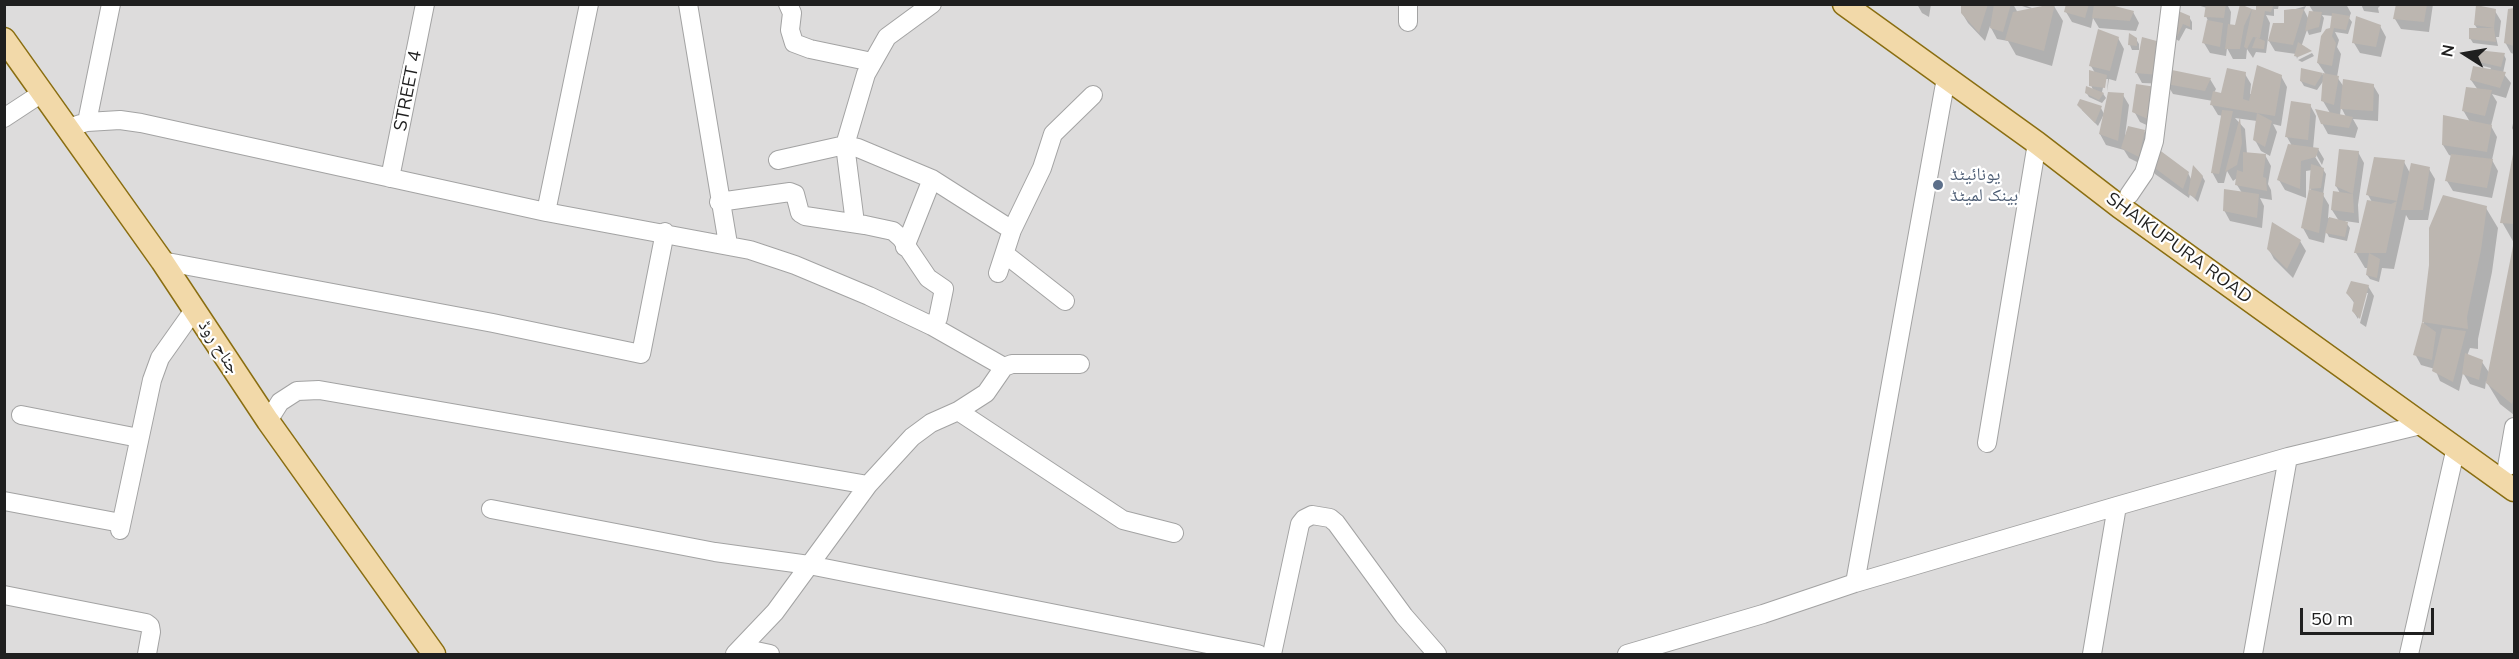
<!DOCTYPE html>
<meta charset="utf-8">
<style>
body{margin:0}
#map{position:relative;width:2519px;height:659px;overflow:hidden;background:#efede7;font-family:Mulish,sans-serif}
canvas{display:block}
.frame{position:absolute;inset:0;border:6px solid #1f1f1f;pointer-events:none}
.north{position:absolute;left:2435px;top:24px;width:60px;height:60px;-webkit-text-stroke:4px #fff;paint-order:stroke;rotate:281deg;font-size:16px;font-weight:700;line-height:24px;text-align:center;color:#1f1f1f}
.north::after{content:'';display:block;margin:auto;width:21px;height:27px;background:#1f1f1f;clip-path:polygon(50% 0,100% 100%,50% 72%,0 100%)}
.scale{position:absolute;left:2300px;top:608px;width:134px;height:27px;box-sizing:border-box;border:3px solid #1f1f1f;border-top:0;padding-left:8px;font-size:18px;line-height:21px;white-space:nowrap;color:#1f1f1f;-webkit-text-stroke:4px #fff;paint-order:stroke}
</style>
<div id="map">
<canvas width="2519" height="659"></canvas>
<div class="frame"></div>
<div class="north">N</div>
<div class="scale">50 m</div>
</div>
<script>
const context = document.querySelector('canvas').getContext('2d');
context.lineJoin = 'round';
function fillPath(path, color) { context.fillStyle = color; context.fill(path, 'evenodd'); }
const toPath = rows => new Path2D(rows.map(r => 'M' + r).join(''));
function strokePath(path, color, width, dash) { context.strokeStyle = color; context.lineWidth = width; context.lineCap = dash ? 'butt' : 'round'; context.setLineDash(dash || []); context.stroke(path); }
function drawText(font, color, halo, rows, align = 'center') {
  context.font = font + ' Mulish,"Noto Naskh Arabic",sans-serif'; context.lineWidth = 4.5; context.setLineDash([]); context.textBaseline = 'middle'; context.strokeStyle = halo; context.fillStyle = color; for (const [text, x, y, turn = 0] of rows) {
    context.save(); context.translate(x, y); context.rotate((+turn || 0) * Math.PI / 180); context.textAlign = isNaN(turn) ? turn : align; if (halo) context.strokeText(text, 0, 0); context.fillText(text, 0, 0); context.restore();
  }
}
fillPath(toPath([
 [5,5,2514,5,2514,654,5,654]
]), '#dddcdc');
fillPath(toPath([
 [1917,4,1931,4,1929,17,1922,13],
 [1963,4,2013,4,2018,13,2054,6,2063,21,2052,66,2016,55,2008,41,1997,39,1990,26,1985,41,1968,23,1962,13],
 [2016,4,2021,4,2032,8,2031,9],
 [2057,4,2093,4,2095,7,2133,12,2139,23,2136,31,2099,28,2093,18,2091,28,2072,22,2066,12,2067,6],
 [2194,4,2227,4,2231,12,2230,26,2239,27,2241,6,2259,12,2258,4,2279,4,2278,9,2274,9,2274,16,2266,15,2270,23,2266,53,2256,52,2253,58,2247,49,2246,59,2233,59,2227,48,2226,56,2210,53,2204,43,2208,21,2206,16,2207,8],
 [2346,4,2351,13,2349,18,2352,22,2348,34,2335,32,2339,40,2337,47,2341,54,2337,77,2344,87,2373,85,2379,95,2378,121,2353,119,2358,128,2355,138,2328,134,2322,123,2330,113,2323,101,2324,80,2317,90,2304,86,2301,81,2302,70,2326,75,2318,63,2333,30,2333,16,2322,15,2324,18,2321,32,2309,35,2307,30,2297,59,2296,54,2275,51,2269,41,2286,25,2292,10,2306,6,2304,10,2309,20,2314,13,2309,5],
 [2341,107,2346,117,2340,115],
 [2361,4,2382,4,2378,8,2379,13,2364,11],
 [2398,4,2433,4,2429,32,2401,29,2395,19],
 [2478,7,2495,11,2501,21,2499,37,2496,37,2498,46,2473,43,2470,38,2478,30,2475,25],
 [2509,10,2514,10,2514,54,2511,53,2505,42],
 [2189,17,2192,22,2192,30,2186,28,2179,41,2174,38,2171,33],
 [2380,26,2386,37,2381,57,2360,53,2354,43],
 [2118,38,2124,49,2116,81,2109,79,2107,92,2108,79,2105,79,2102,92,2106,98,2102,103,2089,97,2086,92,2093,90,2091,85,2095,73,2091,66],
 [2136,39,2139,44,2139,50,2132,50,2130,45],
 [2312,53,2314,56,2302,62,2298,60],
 [2504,55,2506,59,2503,73,2511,83,2506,98,2492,94,2497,102,2491,126,2497,137,2492,160,2498,171,2492,198,2453,191,2447,181,2452,156,2449,155,2443,145,2470,122,2463,110,2478,90,2471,80,2490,70,2491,68,2479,65,2476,60],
 [2166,71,2210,79,2216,89,2214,93,2223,95,2245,74,2251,84,2250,94,2252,94,2281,76,2287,87,2281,126,2273,124,2277,132,2270,156,2261,151,2255,140,2257,121,2235,118,2245,129,2247,154,2265,155,2271,166,2268,184,2271,190,2272,200,2260,198,2264,206,2262,228,2230,221,2224,210,2242,193,2237,185,2237,178,2233,181,2227,171,2224,183,2218,183,2212,172,2223,116,2218,115,2212,105,2213,101,2173,94,2167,84,2142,83,2136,72],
 [2138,85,2155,129,2140,122,2134,111],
 [2123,95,2129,105,2125,136,2144,131,2150,142,2145,166,2129,158,2124,150,2106,145,2100,134],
 [2310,105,2316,116,2313,149,2318,149,2324,159,2322,165,2314,151,2312,152,2326,174,2323,195,2329,205,2328,218,2339,221,2332,210,2340,193,2336,186,2358,152,2364,163,2358,205,2359,223,2345,221,2350,228,2347,241,2329,237,2326,231,2324,243,2309,239,2303,228,2311,189,2312,170,2306,171,2306,198,2285,190,2279,180,2292,146,2287,137],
 [2101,108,2104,114,2098,126,2082,110],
 [2514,119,2514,132,2512,128],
 [2514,156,2514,243,2502,222],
 [2404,162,2410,173,2429,169,2435,179,2428,220,2409,220,2406,215,2394,269,2382,268,2379,282,2370,279,2367,275,2368,268,2365,268,2356,253,2372,202,2368,195],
 [2149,163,2188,173,2192,181,2202,176,2205,181,2198,202,2190,194,2189,198,2155,174],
 [2486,208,2498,228,2492,272,2478,339,2478,349,2470,348,2467,356,2482,362,2490,374,2514,250,2514,415,2500,404,2486,381,2485,389,2470,384,2463,373,2459,391,2440,381,2435,369,2421,365,2415,354,2424,322,2430,265],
 [2300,241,2306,251,2293,278,2274,259,2268,248],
 [2368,286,2374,296,2366,327,2360,323,2368,293,2365,293,2358,319,2353,311,2355,304,2347,293]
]), '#0003');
fillPath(toPath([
 [1961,4,1988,4,1979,33,1961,13],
 [1994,4,2011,4,2003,32,1990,28],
 [2052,4,2055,4,2044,51,2005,40,2013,12],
 [2066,4,2089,4,2085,18,2064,12],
 [2094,4,2107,4,2134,11,2130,21,2092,18],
 [2206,4,2226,4,2224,18,2204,17],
 [2240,4,2252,9,2244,26,2240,49,2225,49,2228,24,2235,25],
 [2256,4,2274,4,2271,12,2265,11,2260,38,2253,37,2247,49,2244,47,2252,9,2256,10],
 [2396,4,2427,4,2424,22,2393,19],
 [2476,5,2496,9,2494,28,2474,25],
 [2514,8,2514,46,2504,43,2508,9],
 [2292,9,2304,9,2293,45,2268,41,2273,23,2284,23,2284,10],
 [2176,10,2190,16,2190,27,2183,24,2177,37,2170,34],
 [2309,11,2322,12,2319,27,2305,31],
 [2332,13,2350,16,2346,30,2334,28,2332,36,2336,43,2332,66,2317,63,2321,36,2326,29,2330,28],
 [2356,16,2381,25,2376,47,2352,43],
 [2207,20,2223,23,2220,47,2202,43],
 [2469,28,2494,28,2496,42,2469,39],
 [2098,29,2119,37,2110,71,2089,66],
 [2129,33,2137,38,2137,46,2128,45],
 [2142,37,2164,43,2159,75,2135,73],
 [2256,37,2265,41,2264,49,2252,48],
 [2298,42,2312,51,2298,57,2294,56],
 [2477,50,2505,53,2501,67,2475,61],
 [2257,65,2282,75,2275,116,2257,113,2272,121,2265,147,2253,140,2257,113,2210,105,2213,91,2221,93,2227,68,2246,72,2243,99,2249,101],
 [2473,66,2506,72,2500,88,2470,80],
 [2301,68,2323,73,2315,86,2300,81],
 [2167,69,2211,78,2205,91,2166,84],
 [2089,70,2107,75,2105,88,2089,86],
 [2323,73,2339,76,2334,105,2321,101],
 [2343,79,2374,84,2373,111,2340,109],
 [2136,84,2156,87,2150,120,2132,112],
 [2086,86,2104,93,2099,100,2085,93],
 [2466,87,2492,90,2485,116,2462,111],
 [2108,92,2124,93,2118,141,2099,134],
 [2080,99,2102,106,2095,123,2077,105],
 [2291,101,2311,104,2308,140,2285,137],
 [2315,109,2353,117,2349,128,2321,124],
 [2222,110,2233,111,2219,174,2211,173],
 [2443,115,2492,125,2487,152,2442,145],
 [2240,117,2242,143,2237,165,2225,172],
 [2128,126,2145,130,2139,157,2121,148],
 [2288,144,2319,148,2316,157,2301,161,2300,189,2277,180],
 [2154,146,2189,172,2183,189,2148,163],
 [2339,149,2359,151,2353,194,2335,186],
 [2243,152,2266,154,2263,177,2266,178,2267,191,2235,185,2237,170,2243,172],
 [2451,154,2493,159,2487,188,2445,181],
 [2513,154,2514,154,2514,224,2500,223],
 [2374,157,2405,160,2397,201,2366,195],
 [2411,163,2430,167,2423,210,2401,210],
 [2311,164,2324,168,2321,188,2309,189],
 [2193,165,2203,176,2195,198,2188,194],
 [2224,189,2259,194,2257,218,2223,211],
 [2309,189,2324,193,2319,233,2301,228],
 [2333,191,2353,194,2354,213,2331,210],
 [2443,195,2487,206,2481,250,2467,317,2468,329,2422,322,2429,265,2429,228],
 [2367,200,2391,204,2397,201,2386,253,2354,253],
 [2329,217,2348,222,2345,237,2325,233],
 [2272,222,2301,240,2287,269,2267,249],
 [2513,246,2514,394,2512,404,2486,383],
 [2369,253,2380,259,2377,278,2366,275],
 [2351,281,2369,285,2360,319,2352,311,2354,301,2346,293],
 [2422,322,2436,332,2432,360,2413,355],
 [2442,328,2466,331,2453,382,2432,371],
 [2465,353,2483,360,2479,380,2462,374]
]), '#bcb6b0');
const minor = toPath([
 [688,4,728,244],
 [788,4,792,13,790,30,794,43,810,49,872,62],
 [1408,4,1408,22],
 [4,118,42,93],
 [87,122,111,4],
 [68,131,77,125,87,122,120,120,141,123,546,212,750,250,795,265,869,296,932,326,1004,367],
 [778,160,845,145,858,148,932,179,1012,230],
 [390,178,425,4],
 [2129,195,2144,173,2154,141,2171,4],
 [719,202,790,192,795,194,800,213,805,216,865,225,893,231,901,238,928,278,944,289,938,318,932,326],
 [546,212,589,4],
 [855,223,845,145,866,74,887,37,932,4],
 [905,247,932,179],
 [1005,254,1065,301],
 [162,261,493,323,641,354,665,232],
 [998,273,1012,230,1042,168,1053,134,1093,95],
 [958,411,1123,520,1174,533],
 [21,415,139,438],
 [268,421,280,402,297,391,319,390,868,485],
 [1987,443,2037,143],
 [2507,467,2514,427],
 [4,501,121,523],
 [491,509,715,552,809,565,1258,654],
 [120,530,152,380,160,358,194,310],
 [1855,583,1946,78],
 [4,595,146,623,150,626,151,632,147,654],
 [742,648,770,654],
 [735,654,775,612,868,485,912,437,931,423,958,411,986,393,1004,367,1012,364,1080,364],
 [1272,654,1300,524,1304,519,1312,515,1330,518,1336,523,1404,616,1437,654],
 [1627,654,1763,614,1855,583,2117,506,2288,457,2425,424],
 [2092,654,2117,506],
 [2253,654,2288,457],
 [2409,654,2456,447]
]);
const major = toPath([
 [1844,4,2037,143,2120,207,2514,490],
 [4,39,162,261,268,421,434,654]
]);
strokePath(minor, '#a3a3a3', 20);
strokePath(major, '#8a6e11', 25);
strokePath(minor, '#fff', 18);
strokePath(major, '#f2d9a9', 22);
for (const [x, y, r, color] of [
 [1938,185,6,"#5c6f8a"]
]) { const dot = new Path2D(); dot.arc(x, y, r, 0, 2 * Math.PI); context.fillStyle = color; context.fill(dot); strokePath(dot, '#fff', 2); }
drawText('18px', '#1f1f1f', '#fff', [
 ["STREET 4",408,91,-79],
 ["SHAIKUPURA ROAD",2179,248,36],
 ["جناح روڈ",219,347,57]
]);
drawText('18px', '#4e5e75', '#fff', [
 ["یونائیٹڈ",1950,175],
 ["بینک لمیٹڈ",1950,196]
], 'left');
</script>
